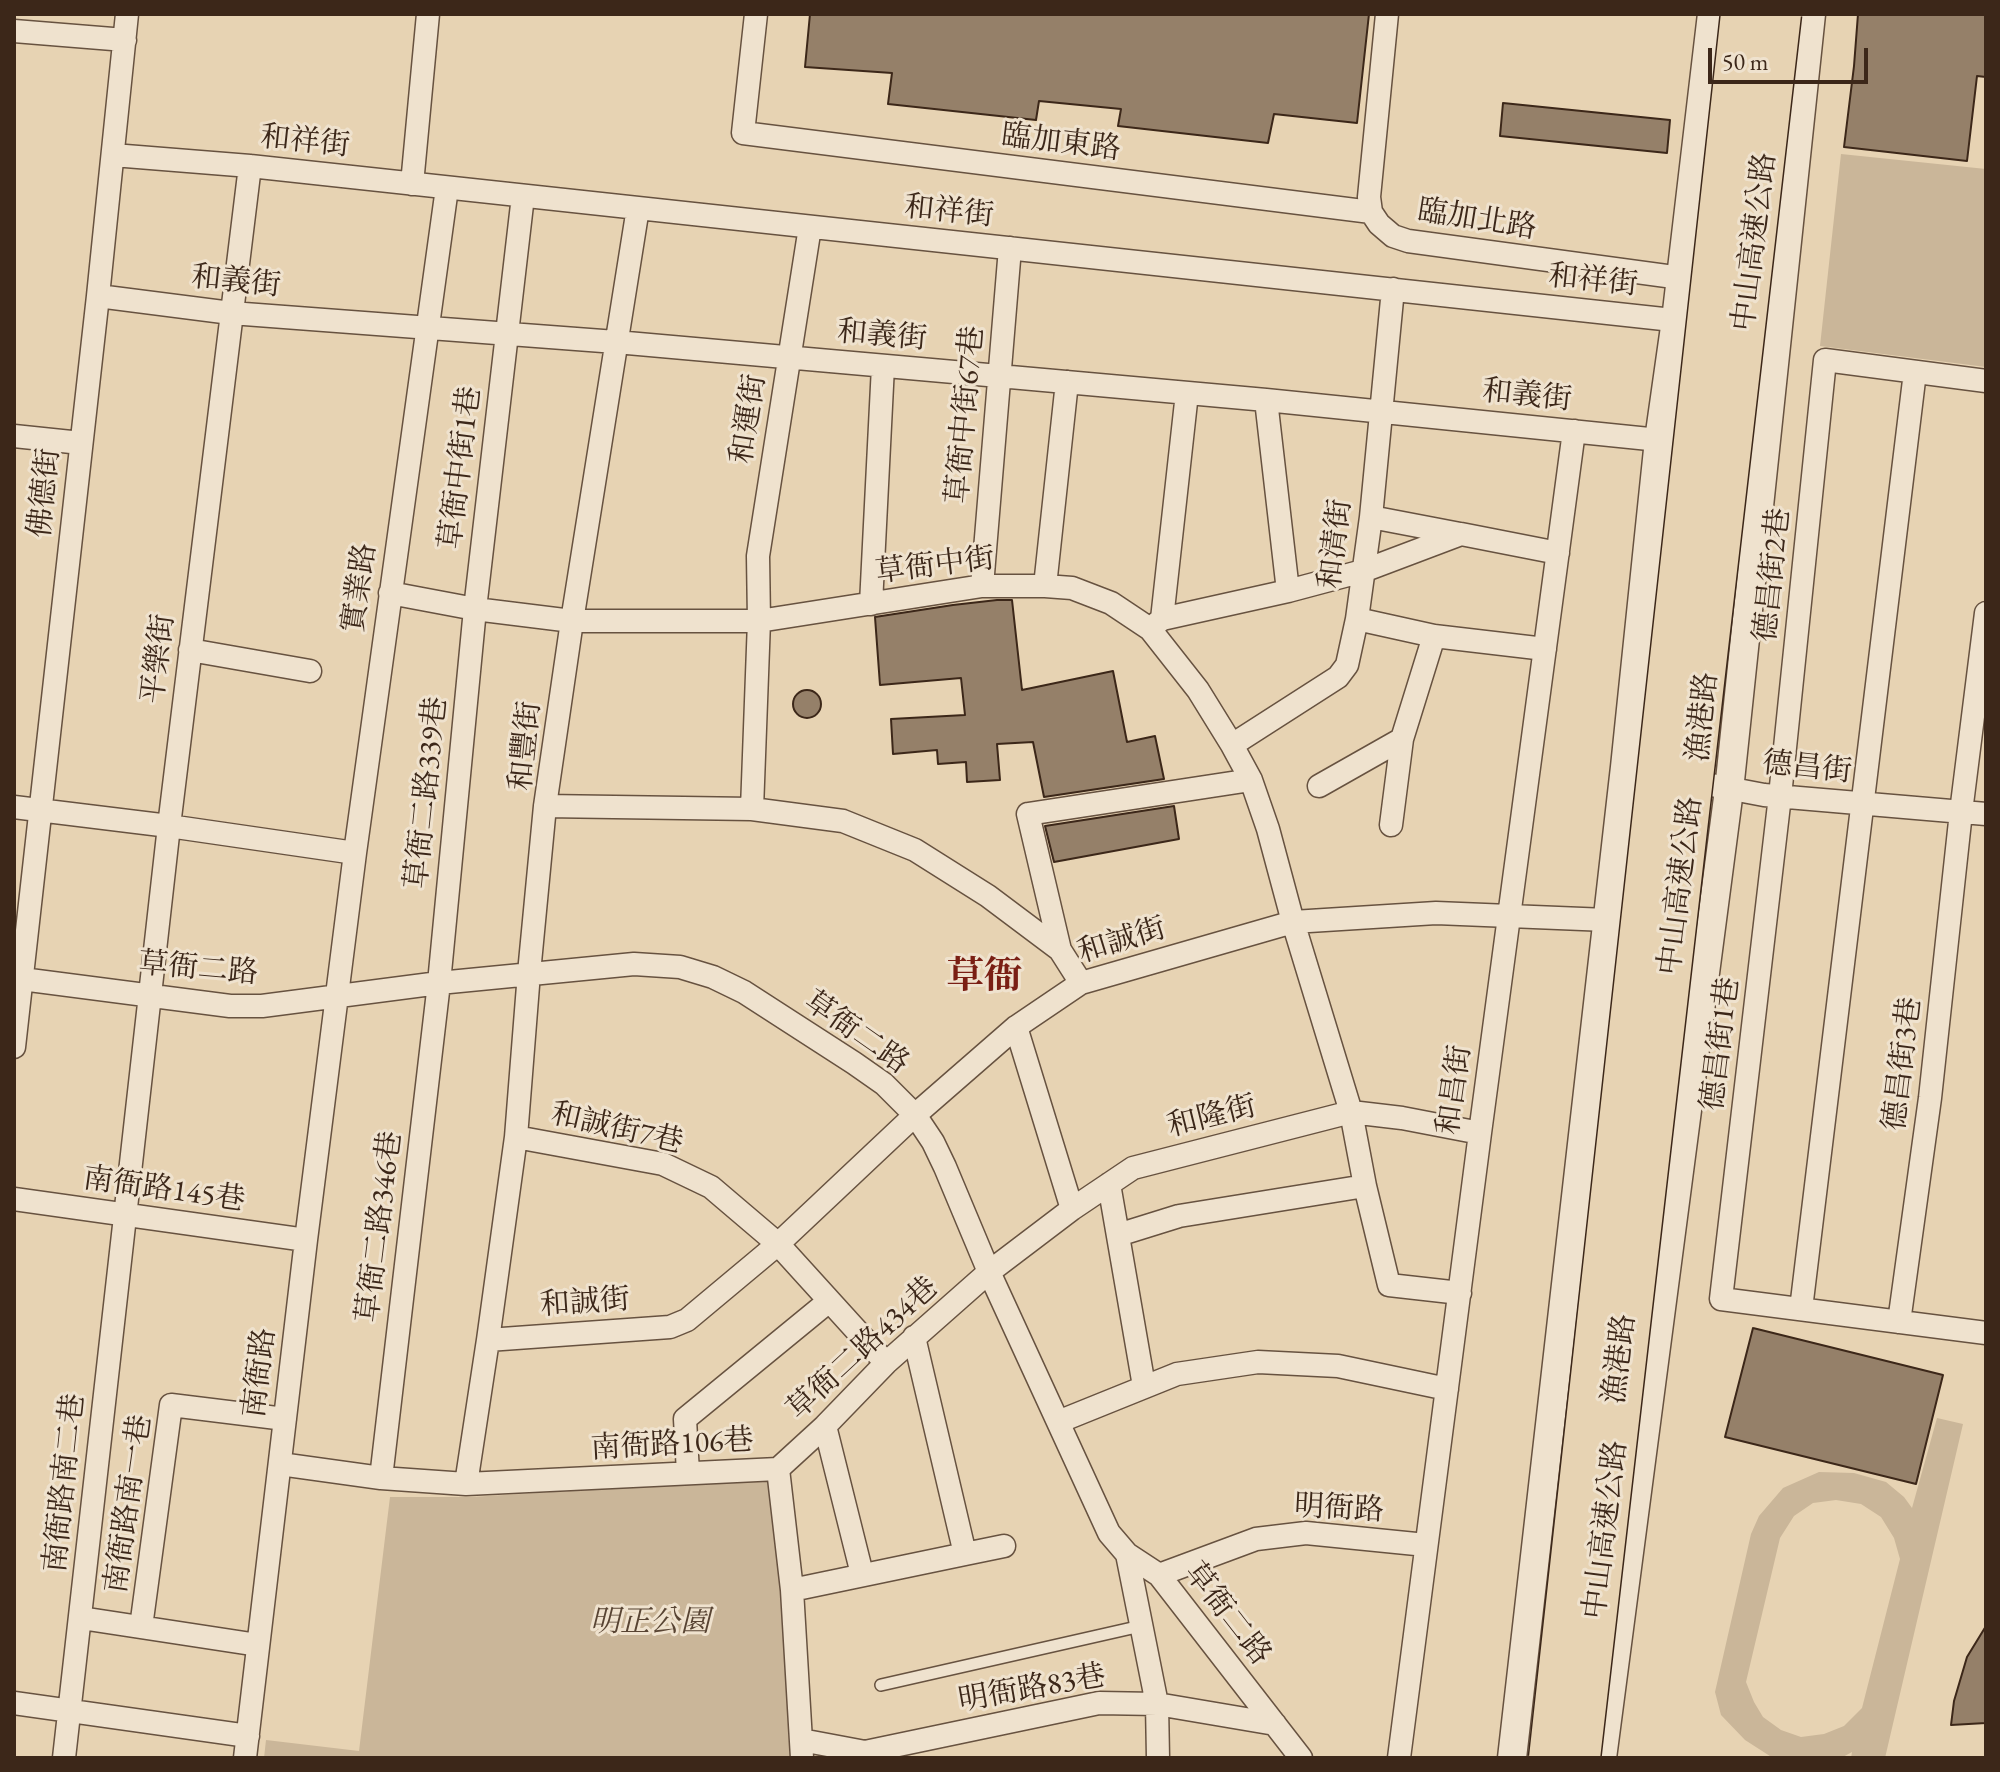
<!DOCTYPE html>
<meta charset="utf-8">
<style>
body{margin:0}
#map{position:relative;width:2000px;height:1772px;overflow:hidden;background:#e7d3b3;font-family:"EB Garamond",serif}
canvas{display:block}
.frame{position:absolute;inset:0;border:16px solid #3c2719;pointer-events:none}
.scale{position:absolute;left:1708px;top:48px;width:160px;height:36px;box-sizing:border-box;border:4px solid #3c2719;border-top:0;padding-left:10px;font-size:24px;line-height:28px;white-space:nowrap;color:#3c2719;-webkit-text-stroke:6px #efe2ce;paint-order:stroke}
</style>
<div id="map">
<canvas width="2000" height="1772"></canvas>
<div class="frame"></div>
<div class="scale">50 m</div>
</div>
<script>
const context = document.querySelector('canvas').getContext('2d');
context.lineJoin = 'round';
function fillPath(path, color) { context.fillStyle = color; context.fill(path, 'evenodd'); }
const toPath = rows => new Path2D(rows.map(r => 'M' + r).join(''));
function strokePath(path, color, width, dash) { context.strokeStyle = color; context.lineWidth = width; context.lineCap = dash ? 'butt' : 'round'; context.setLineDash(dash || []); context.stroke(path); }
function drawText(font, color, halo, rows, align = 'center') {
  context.font = font + ' "EB Garamond","Noto Serif TC",serif'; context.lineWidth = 6; context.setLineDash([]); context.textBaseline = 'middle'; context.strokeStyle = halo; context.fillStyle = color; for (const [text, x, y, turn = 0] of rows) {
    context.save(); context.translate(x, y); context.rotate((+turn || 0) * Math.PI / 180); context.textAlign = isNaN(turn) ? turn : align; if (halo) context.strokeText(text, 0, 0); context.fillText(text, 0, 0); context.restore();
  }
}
fillPath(toPath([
 [1841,154,1986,169,1986,367,1820,346],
 [1937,1418,1963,1424,1885,1758,1851,1758,1852,1752,1841,1758,1773,1758,1745,1740,1721,1715,1715,1692,1751,1534,1759,1516,1783,1488,1819,1472,1854,1473,1886,1482,1904,1497,1912,1508],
 [1836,1500,1861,1504,1881,1517,1894,1538,1900,1559,1862,1708,1844,1726,1824,1734,1801,1737,1781,1730,1763,1717,1754,1702,1746,1682,1780,1538,1794,1516,1813,1503],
 [769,1479,785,1590,795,1758,264,1758,266,1740,359,1751,390,1497,471,1497]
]), '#cab699');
const building = toPath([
 [810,14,1369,14,1357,123,1274,114,1268,143,1118,126,1121,109,1039,101,1036,120,888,104,892,73,805,67,810,14],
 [1858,14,1986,14,1986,77,1977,76,1967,161,1844,147,1854,66,1858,14],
 [1503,103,1670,120,1667,153,1500,136,1503,103],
 [997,600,1012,600,1022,690,1113,671,1127,742,1155,736,1164,779,1044,797,1033,742,997,744,1000,780,967,782,966,762,938,764,937,750,893,754,891,719,965,715,961,678,880,685,875,617,953,605,997,600],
 '793 704a14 14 0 1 1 28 0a14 14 0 1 1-28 0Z',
 [1174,806,1179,839,1054,862,1045,826,1174,806],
 [1753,1328,1943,1375,1916,1484,1725,1437,1753,1328],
 [1986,1626,1986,1723,1951,1725,1954,1701,1967,1657,1986,1626]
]);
fillPath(building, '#958069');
strokePath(building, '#3c2719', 2);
const service = toPath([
 [881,1685,1141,1626]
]);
const minor = toPath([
 [756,14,743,133,1371,212],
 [1387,14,1369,197,1371,212,1379,224,1393,236,1408,241,1696,280],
 [14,31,125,40],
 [113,155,250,166,1691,322],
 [250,166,169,826,355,853],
 [412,184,428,14],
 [638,208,572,621,545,806,529,973,516,1137,488,1340,670,1327,687,1320,778,1244,915,1115,1016,1027,1081,983,1293,922,1436,913,1607,920],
 [98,296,231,313,616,342,999,376,1266,400,1659,440],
 [1986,381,1825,360,1780,796,1721,1299,1986,1333],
 [1266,400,1288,591],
 [14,436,81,443],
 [1371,517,1460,534],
 [982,586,1010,248],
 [1045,586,1067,382],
 [390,593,475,609,572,621,759,621,982,586,1045,586,1072,588,1111,603,1150,629,1198,690,1232,745,1251,780,1268,829,1293,922,1351,1112,1365,1186,1389,1285,1460,1293],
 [871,604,883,366],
 [1162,619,1288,591,1363,571,1461,534,1558,553],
 [1357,619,1434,636],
 [1151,628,1162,619,1187,393],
 [190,650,310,671],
 [1232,745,1338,677,1347,665,1357,619,1371,517,1393,289],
 [1685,780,1764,795,1986,814],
 [1319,786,1402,739],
 [545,806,752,809,843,821,915,850,988,896,1060,950,1081,983],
 [14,807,169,826,64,1758],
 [752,809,759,621,758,556,810,227],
 [1391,825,1402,739,1434,636,1545,649],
 [1060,950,1028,814,1251,780],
 [14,978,230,1006,262,1006,439,983,634,964,680,967,713,977,744,992,854,1063,884,1084,915,1115,933,1142,945,1167,989,1272,1109,1533,1127,1554,1159,1575,1301,1758],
 [1016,1027,1072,1209],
 [14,1047,98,296,127,14],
 [516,1137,663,1164,711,1187,778,1244,886,1363],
 [1109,1184,1144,1386],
 [14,1199,306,1240],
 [1118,1235,1179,1216,1365,1186],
 [1801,1309,1915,372],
 [1899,1322,1930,1098,1961,812,1986,613],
 [1058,1422,1177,1374,1258,1362,1338,1366,1447,1389],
 [825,1426,862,1574],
 [280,1464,381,1478,466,1484,778,1469,792,1590,802,1758],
 [778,1469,825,1426,886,1363,989,1272,1072,1209,1133,1168,1351,1112,1402,1118,1480,1133],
 [688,1473,685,1419,829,1301],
 [381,1478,439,983,475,609,523,196],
 [466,1484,488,1340],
 [965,1554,1004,1546],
 [1127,1554,1157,1704,1158,1758],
 [1159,1575,1256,1539,1306,1533,1426,1545],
 [792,1590,965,1554,914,1337],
 [81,1618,258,1645],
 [141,1627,171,1405,285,1419],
 [14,1703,248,1736],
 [801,1740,865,1752,1099,1703,1157,1704,1275,1724],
 [245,1758,306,1240,355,853,447,188],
 [1399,1758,1480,1133,1574,431]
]);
const tertiary = toPath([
 [1512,1758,1625,767,1659,440,1676,320,1712,14],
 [1602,1758,1729,790,1811,14]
]);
strokePath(service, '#675240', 14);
strokePath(minor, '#675240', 25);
strokePath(tertiary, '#675240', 31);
strokePath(service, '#efe2ce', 11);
strokePath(minor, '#efe2ce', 22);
strokePath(tertiary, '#efe2ce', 28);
const motorwayBridge = toPath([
 [1549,1758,1741,14],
 [1580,1758,1781,14]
]);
strokePath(motorwayBridge, '#3c2719', 43, []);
strokePath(motorwayBridge, '#e7d3b3', 40);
drawText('30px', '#3c2719', '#efe2ce', [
 ["和祥街",305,142,6],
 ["臨加東路",1061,143,7],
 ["和祥街",949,212,6],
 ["臨加北路",1477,220,9],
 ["中山高速公路",1755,242,-83],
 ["和祥街",1593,281,6],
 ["和義街",236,282,6],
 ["和義街",882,336,5],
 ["和義街",1527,396,6],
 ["草衙中街67巷",966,415,-85],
 ["和運街",749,419,-81],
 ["草衙中街1巷",461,468,-83],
 ["佛德街",45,493,-84],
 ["和清街",1336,544,-83],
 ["草衙中街",935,566,-7],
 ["德昌街2巷",1773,575,-84],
 ["實業路",360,588,-82],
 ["平樂街",159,659,-83],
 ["漁港路",1703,717,-84],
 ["和豐街",526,746,-84],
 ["德昌街",1807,768,6],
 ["草衙二路339巷",427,793,-84],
 ["中山高速公路",1681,886,-83],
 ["和誠街",1122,941,-17],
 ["草衙二路",198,969,5],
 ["草衙二路",856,1033,35],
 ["德昌街1巷",1721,1044,-83],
 ["德昌街3巷",1903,1064,-83],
 ["和昌街",1455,1090,-82],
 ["和隆街",1212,1117,-14],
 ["和誠街7巷",617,1129,13],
 ["南衙路145巷",164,1190,8],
 ["草衙二路346巷",380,1227,-83],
 ["和誠街",585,1303,-4],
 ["草衙二路434巷",863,1349,-43],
 ["漁港路",1620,1359,-83],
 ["南衙路",260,1373,-83],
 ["南衙路106巷",672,1445,-3],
 ["南衙路南二巷",65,1483,-84],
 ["南衙路南一巷",129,1504,-82],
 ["明衙路",1339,1509,3],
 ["中山高速公路",1606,1530,-83],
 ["草衙二路",1227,1614,52],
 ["明衙路83巷",1032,1689,-10]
]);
drawText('italic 30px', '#584433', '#efe2ce', [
 ["明正公園",650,1623]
]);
drawText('bold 38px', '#7a1f14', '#efe2ce', [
 ["草衙",984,978]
]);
</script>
